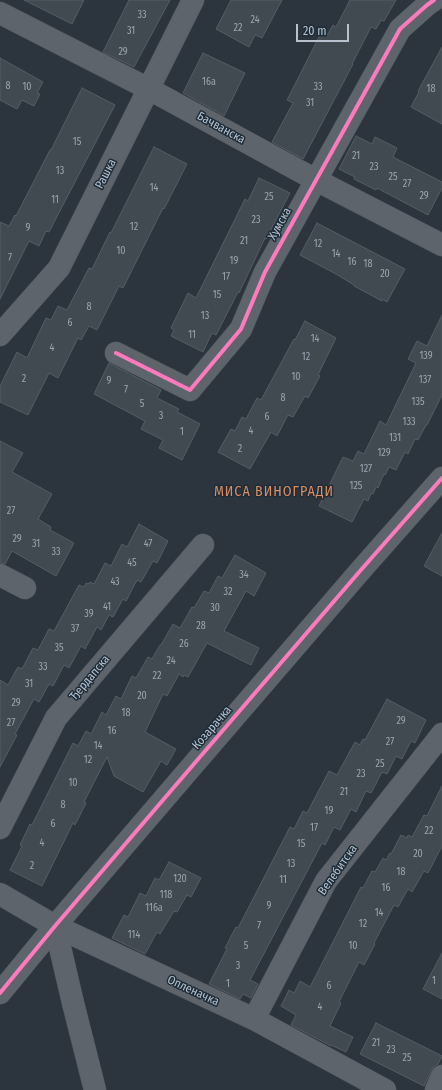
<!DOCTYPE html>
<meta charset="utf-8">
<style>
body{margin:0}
#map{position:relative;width:442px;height:1090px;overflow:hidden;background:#2c353e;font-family:"Fira Sans Condensed",sans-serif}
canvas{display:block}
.scale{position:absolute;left:296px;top:24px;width:53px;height:18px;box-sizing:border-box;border:2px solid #b8c2ce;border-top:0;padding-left:5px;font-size:12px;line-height:14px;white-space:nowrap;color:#b8c2ce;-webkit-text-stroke:3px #1e2d3a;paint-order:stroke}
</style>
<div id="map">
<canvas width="442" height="1090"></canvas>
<div class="scale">20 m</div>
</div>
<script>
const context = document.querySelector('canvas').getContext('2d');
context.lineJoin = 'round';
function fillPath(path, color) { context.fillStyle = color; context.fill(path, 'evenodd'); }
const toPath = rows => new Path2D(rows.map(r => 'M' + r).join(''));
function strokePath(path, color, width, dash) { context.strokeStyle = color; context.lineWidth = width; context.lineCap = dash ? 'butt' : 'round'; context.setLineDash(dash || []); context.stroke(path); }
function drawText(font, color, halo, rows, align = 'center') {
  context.font = font + ' "Fira Sans Condensed",sans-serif'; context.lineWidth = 3; context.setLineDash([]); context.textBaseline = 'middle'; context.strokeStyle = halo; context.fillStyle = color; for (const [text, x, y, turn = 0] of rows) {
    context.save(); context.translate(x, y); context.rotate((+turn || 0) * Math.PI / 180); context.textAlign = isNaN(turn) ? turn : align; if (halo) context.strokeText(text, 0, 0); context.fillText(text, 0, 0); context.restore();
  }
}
const building = toPath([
 [24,0,84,0,72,24,24,0],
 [129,0,170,0,134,67,103,52,129,0],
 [231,0,282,0,262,38,255,35,249,47,216,29,231,0],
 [350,0,396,0,384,21,381,20,376,29,371,27,352,64,353,64,303,159,272,142,293,103,287,100,320,35,328,34,333,25,336,27,350,0],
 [442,47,442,124,411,107,419,92,418,91,442,47],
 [203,53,245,73,224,116,183,93,203,53],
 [0,58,43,82,37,93,40,94,34,106,22,100,17,109,0,100,0,58],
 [82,88,115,105,49,232,46,231,39,246,29,241,0,299,0,222,9,226,15,215,16,216,50,150,51,150,82,88],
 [356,136,372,144,375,137,397,148,393,157,442,182,442,188,428,215,377,188,376,190,354,179,355,177,339,169,356,136],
 [154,147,187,164,164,209,163,208,123,288,119,286,97,330,89,326,81,340,78,338,58,378,49,373,28,415,0,402,0,386,17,352,27,358,46,318,51,320,58,306,67,310,89,268,92,269,110,232,111,233,154,147],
 [259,178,290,193,266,239,265,238,239,293,238,292,216,335,212,333,203,352,171,336,174,330,171,328,188,293,196,298,245,199,248,201,259,178],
 [317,223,405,269,387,302,382,299,382,301,354,286,354,285,336,274,300,255,317,223],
 [442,315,442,395,427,425,426,425,418,440,415,439,408,454,405,452,396,470,389,467,385,475,384,474,378,488,376,487,373,494,371,493,368,501,364,499,352,522,319,506,343,457,353,461,358,451,364,454,380,421,386,425,416,363,408,359,417,341,427,346,442,315],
 [305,321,336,338,318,375,320,376,308,398,305,396,293,417,288,415,277,436,271,432,250,469,218,452,231,429,235,431,242,417,246,419,257,398,261,400,294,339,295,340,305,321],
 [109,363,161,390,157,398,179,409,177,412,200,424,182,460,159,448,163,440,141,429,145,421,94,394,109,363],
 [0,441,23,453,12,472,52,494,38,519,51,527,50,530,74,543,56,576,12,551,5,564,0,563,0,441],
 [139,524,168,541,157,563,153,561,141,582,137,580,126,601,123,599,113,617,109,615,101,630,97,627,85,649,81,646,69,668,64,665,53,686,49,684,39,702,34,699,15,734,17,735,0,767,0,680,8,685,18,667,22,669,33,648,38,650,49,629,54,631,79,585,84,587,86,583,88,584,90,582,94,584,105,563,111,566,122,544,127,547,139,524],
 [442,533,442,576,424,566,442,533],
 [235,555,266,573,254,596,246,591,224,631,259,648,251,665,207,643,188,677,184,675,183,677,179,674,167,696,163,694,145,732,176,749,167,765,161,761,143,792,114,776,107,757,84,802,86,803,75,825,73,823,42,886,10,870,22,846,20,845,30,824,32,825,73,743,78,746,86,731,91,734,102,712,106,715,116,696,121,699,132,676,136,678,148,657,152,659,160,645,161,645,173,624,180,628,192,607,194,608,204,591,209,593,218,576,222,578,235,555],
 [387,699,426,720,415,743,411,741,402,759,396,756,387,774,382,772,371,793,366,791,356,812,351,809,340,830,334,827,325,845,322,843,250,980,258,984,251,998,243,994,240,999,209,984,227,949,225,948,236,927,238,928,290,827,294,829,303,811,307,813,329,771,337,775,355,742,360,745,363,739,365,740,387,699],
 [442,786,442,846,428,873,424,871,412,892,408,889,398,907,394,905,374,943,375,944,364,965,359,962,339,1002,341,1003,330,1026,353,1037,346,1052,331,1045,331,1046,291,1025,296,1015,281,1006,289,990,294,993,300,981,310,987,361,887,363,888,372,871,375,872,383,858,386,860,390,853,391,854,401,835,407,838,408,835,412,837,424,815,427,816,442,786],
 [169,862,201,878,191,897,187,895,177,912,174,911,160,934,157,932,145,954,112,938,124,915,128,917,140,893,146,896,155,878,159,880,169,862],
 [442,953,442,999,423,989,442,953],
 [376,1023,442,1056,438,1064,434,1066,431,1071,424,1086,360,1054,376,1023]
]);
fillPath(building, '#424a51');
strokePath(building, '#555c65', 1);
const minor = toPath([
 [0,13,149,89,316,180,442,245],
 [0,335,59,268,193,0],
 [116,353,190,390,241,329,265,272,400,29,427,5,434,0],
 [0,575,25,588],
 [0,828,56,718,203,545],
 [0,894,55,926,254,1019,385,1090],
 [55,926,73,1003,95,1090],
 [0,993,55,926,187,772,360,571,442,478],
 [254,1019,326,881,442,734],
 [436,1090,442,1076]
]);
strokePath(minor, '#4b5158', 23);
strokePath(minor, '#5e646b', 22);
strokePath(toPath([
 [116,353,190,390,241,329,265,272,400,29,427,5,434,0],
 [0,993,55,926,187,772,360,571,442,478]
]), '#fd7abc', 4);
drawText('10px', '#9aa4af', null, [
 ["33",142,15],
 ["24",255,20],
 ["22",238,28],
 ["31",131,31],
 ["29",123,52],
 ["16a",209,82],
 ["8",8,86],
 ["10",27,87],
 ["33",318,87],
 ["18",431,89],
 ["31",310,103],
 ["15",77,142],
 ["21",356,156],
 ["23",374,167],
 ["13",60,171],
 ["25",393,177],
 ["27",407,184],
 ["14",154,188],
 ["29",424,196],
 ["25",269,197],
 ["11",55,200],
 ["23",256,220],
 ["12",134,227],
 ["9",28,228],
 ["21",244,241],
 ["12",318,244],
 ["10",121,251],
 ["14",336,254],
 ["7",10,258],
 ["19",234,261],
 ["16",352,262],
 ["18",368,264],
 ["20",385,274],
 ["17",226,277],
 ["15",217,295],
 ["8",89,307],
 ["13",205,316],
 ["6",70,323],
 ["11",192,335],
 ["14",315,339],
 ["4",52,348],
 ["139",426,356],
 ["12",306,357],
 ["10",296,377],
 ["2",24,379],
 ["137",425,380],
 ["9",109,381],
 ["7",126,390],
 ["8",283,398],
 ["135",418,402],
 ["5",142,404],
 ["3",161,416],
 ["6",267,417],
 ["133",409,422],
 ["4",251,431],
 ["1",182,432],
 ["131",395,438],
 ["2",240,449],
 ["129",384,453],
 ["127",366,469],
 ["125",356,486],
 ["27",11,511],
 ["29",17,539],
 ["31",36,544],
 ["47",148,544],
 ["33",56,552],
 ["45",132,563],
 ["34",244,575],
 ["43",115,582],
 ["32",228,592],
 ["41",107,607],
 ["30",215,608],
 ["39",89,614],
 ["28",201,626],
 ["37",75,629],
 ["26",184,644],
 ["35",59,648],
 ["24",171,661],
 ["33",43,667],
 ["22",157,676],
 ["31",29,684],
 ["20",142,696],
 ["29",16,703],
 ["18",126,713],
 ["29",401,721],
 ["27",11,723],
 ["16",112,731],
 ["27",390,742],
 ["14",98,746],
 ["12",88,760],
 ["25",380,764],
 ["23",361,774],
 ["10",73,783],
 ["21",344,792],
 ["8",63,805],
 ["19",329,811],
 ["6",53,824],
 ["17",314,828],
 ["22",429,831],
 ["4",42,843],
 ["15",301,844],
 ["20",418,854],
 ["13",291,864],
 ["2",32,866],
 ["18",401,872],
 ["120",180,879],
 ["11",283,880],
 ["16",386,888],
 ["118",166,895],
 ["9",269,906],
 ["116a",154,908],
 ["14",379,913],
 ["12",363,924],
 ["7",259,926],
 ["114",134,935],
 ["5",246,946],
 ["10",353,946],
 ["3",238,966],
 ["1",434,981],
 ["1",228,984],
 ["6",329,986],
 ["4",320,1007],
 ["21",376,1043],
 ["23",391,1050],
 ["25",407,1058]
]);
drawText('12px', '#b8c2ce', '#1e2d3a', [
 ["Бачванска",221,128,29],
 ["Рашка",106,174,-63],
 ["Хумска",280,224,-61],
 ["Ђердапска",90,678,-50],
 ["Козарачка",212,728,-49],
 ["Велебитска",338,870,-55],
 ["Опленачка",193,991,25]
]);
context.letterSpacing = '1px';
drawText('14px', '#de8c62', '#1e2d3a', [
 ["МИСА ВИНОГРАДИ",274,492]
]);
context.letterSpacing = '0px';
</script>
